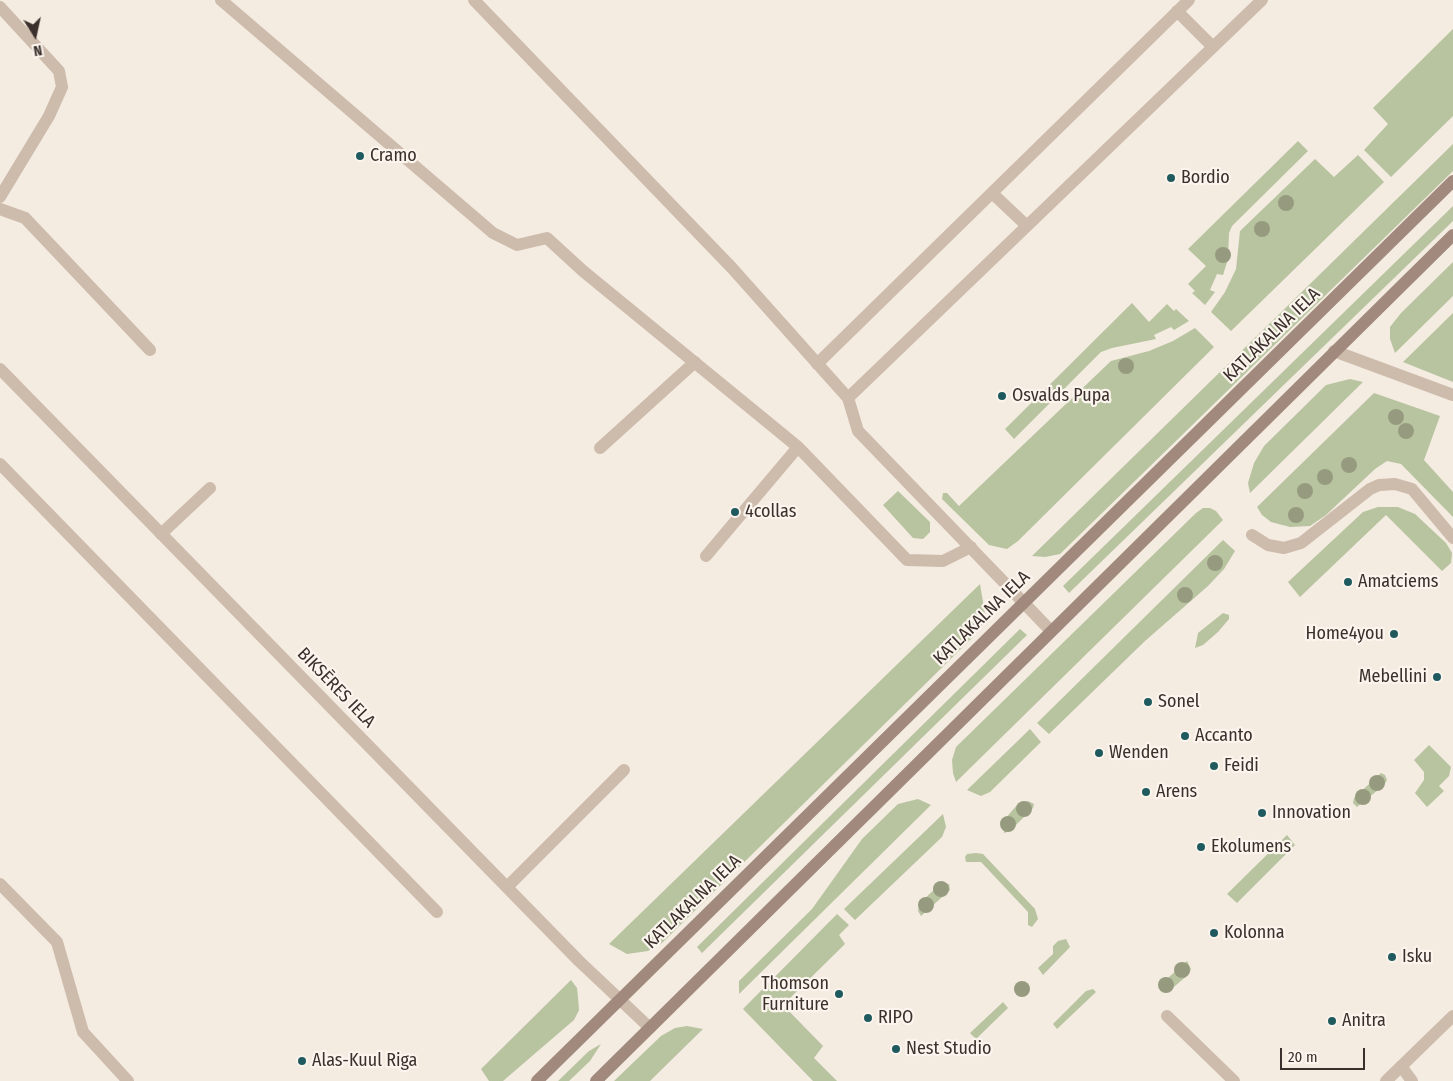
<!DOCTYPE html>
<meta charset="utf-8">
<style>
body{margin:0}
#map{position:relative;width:1453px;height:1081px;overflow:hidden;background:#f4ebe1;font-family:"Fira Sans Condensed",sans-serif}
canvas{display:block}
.north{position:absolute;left:10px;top:10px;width:50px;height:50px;-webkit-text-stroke:4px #fbf5ee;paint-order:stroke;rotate:170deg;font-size:14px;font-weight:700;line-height:20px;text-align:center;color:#3b302b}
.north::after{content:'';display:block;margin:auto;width:18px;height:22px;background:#3b302b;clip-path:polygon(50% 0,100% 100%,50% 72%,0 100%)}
.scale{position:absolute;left:1280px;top:1048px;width:85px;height:22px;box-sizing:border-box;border:2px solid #3b302b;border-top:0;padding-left:6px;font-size:15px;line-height:18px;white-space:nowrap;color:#3b302b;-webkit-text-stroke:4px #fbf5ee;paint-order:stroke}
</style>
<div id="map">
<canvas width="1453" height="1081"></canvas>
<div class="north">N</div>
<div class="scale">20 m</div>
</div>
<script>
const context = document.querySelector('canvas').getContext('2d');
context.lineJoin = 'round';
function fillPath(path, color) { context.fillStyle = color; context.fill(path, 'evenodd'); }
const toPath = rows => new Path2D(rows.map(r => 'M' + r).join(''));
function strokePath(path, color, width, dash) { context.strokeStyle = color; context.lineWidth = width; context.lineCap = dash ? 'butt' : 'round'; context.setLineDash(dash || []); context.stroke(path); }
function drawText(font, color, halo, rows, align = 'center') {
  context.font = font + ' "Fira Sans Condensed",sans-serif'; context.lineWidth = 4.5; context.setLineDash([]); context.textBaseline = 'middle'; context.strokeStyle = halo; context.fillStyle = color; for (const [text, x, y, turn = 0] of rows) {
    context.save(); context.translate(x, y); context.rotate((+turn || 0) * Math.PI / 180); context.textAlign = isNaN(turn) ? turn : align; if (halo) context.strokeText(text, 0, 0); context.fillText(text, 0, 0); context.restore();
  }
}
fillPath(toPath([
 [1453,29,1453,116,1391,177,1364,150,1388,124,1373,108],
 [1298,141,1308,151,1232,226,1229,233,1228,259,1223,275,1217,274,1210,290,1215,292,1205,305,1192,293,1195,291,1188,284,1206,266,1188,249],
 [1453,144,1453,171,1060,554,1045,557,1032,556],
 [1358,155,1384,182,1231,331,1211,312,1225,292,1236,269,1240,231,1315,159,1334,177],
 [1453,206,1453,221,1069,593,1063,586],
 [1453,262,1453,296,1395,353,1390,339,1390,327,1401,313],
 [1132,303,1149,322,1167,304,1174,311,1176,309,1189,321,1174,330,1171,327,1154,335,1156,339,1112,348,1101,352,1014,439,1005,429],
 [1453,313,1453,382,1403,362],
 [1195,328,1214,347,1018,541,1007,549,989,545,942,499,943,493,947,493,959,506,1111,361,1149,351,1173,341],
 [1350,379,1363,382,1250,493,1248,483,1254,463,1264,446,1326,385],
 [1374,393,1440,416,1424,460,1453,492,1453,517,1401,464,1387,461,1375,469,1326,515,1310,526,1290,527,1271,522,1262,515,1257,507],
 [898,491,930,522,930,532,923,539,913,538,883,505],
 [1378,507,1398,507,1415,514,1446,543,1452,553,1451,563,1442,571,1386,515,1300,597,1288,582,1363,512],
 [1203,508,1210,508,1216,511,1223,520,956,782,953,773,952,760,956,747,1196,513],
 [1223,540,1235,551,1224,569,1208,586,1145,641,1049,734,1037,723],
 [980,584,985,614,982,625,972,638,662,943,648,951,627,954,609,944],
 [1223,613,1229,615,1229,619,1218,632,1203,645,1195,648,1198,633],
 [1020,629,1027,635,702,953,697,947],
 [1030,729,1041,742,990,792,981,796,967,790],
 [1429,745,1451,767,1449,776,1439,786,1444,791,1427,807,1415,793,1424,780,1424,772,1414,760],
 [1381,773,1385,775,1387,780,1384,785,1357,807,1353,803,1354,798],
 [918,799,931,805,739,994,739,981,812,909,862,839,898,804],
 [1028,801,1034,804,1033,808,1010,831,1004,833,1003,821,1018,804],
 [943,814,946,827,942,837,855,920,844,909],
 [1287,835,1295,845,1237,903,1227,894],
 [976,853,983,854,1035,909,1038,919,1032,927,1028,925,1028,912,981,862,966,862,965,857,967,854],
 [940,884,949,884,950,890,921,916,918,911,920,903],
 [837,914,849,925,839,935,845,944,783,1005,823,1046,814,1058,837,1081,813,1081,743,1009],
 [1066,939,1070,947,1043,975,1038,968,1053,954,1053,946,1058,941],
 [1187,961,1191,969,1189,974,1168,992,1160,990,1159,986],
 [571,980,577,988,578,997,579,1010,574,1020,503,1081,489,1081,481,1069],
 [1093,989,1096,992,1057,1029,1053,1024,1086,991],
 [1003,1002,1008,1008,976,1039,970,1033],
 [687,1026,703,1029,650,1081,614,1081,661,1036,675,1028],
 [601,1044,590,1061,569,1081,558,1081,589,1051]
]), '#b8c4a0');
strokePath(toPath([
 [221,0,493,233,517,245,547,238,583,271,798,447,907,560,943,561,971,547],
 [474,0,732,268,848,398,858,431,1051,631],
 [0,7,59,71,62,87,49,116,0,197],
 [1177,11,1213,47],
 [992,193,1027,226],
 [0,209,25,218,150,350],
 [817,364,1189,0],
 [848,398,1262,0],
 [600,448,695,362],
 [0,464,437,912],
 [161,534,210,488],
 [1252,535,1268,545,1284,548,1301,543,1370,489,1379,485,1395,484,1412,489,1453,538],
 [706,556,798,447],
 [0,884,57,942,83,1032,128,1081],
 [507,887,624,770],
 [1167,1016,1234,1081],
 [1401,1066,1412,1081],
 [1386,1081,1453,1016]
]), '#cdbbac', 12);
strokePath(toPath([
 [1334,351,1453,395],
 [0,369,579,961,650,1028]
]), '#cdbbac', 12);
strokePath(toPath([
 [537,1081,1453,181],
 [596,1081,1453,235]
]), '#a18a7d', 12);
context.fillStyle = '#969b7f';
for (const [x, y] of [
 [1286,203],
 [1262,229],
 [1223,255],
 [1126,366],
 [1396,417],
 [1406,431],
 [1349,465],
 [1325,477],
 [1305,491],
 [1296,515],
 [1215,563],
 [1185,595],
 [1377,783],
 [1363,797],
 [1024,809],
 [1008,824],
 [941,889],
 [926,905],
 [1182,970],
 [1166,985],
 [1022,989]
]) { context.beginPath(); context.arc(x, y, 8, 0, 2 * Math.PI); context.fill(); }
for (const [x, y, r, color] of [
 [360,156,5,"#1f5a5e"],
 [1171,178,5,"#1f5a5e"],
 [1002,396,5,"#1f5a5e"],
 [735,512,5,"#1f5a5e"],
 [1348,582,5,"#1f5a5e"],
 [1394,634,5,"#1f5a5e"],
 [1437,677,5,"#1f5a5e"],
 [1148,702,5,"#1f5a5e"],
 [1185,736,5,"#1f5a5e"],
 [1099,753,5,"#1f5a5e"],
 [1214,766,5,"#1f5a5e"],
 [1146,792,5,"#1f5a5e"],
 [1262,813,5,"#1f5a5e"],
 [1201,847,5,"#1f5a5e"],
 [1214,933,5,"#1f5a5e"],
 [1392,957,5,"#1f5a5e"],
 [839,994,5,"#1f5a5e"],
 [868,1018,5,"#1f5a5e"],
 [1332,1021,5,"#1f5a5e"],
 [896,1049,5,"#1f5a5e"],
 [302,1061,5,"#1f5a5e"]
]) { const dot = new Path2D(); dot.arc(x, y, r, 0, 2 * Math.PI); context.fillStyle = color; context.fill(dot); strokePath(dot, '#fbf5ee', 2); }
drawText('18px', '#3b302b', '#fbf5ee', [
 ["Cramo",370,156],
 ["Bordio",1181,178],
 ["Osvalds Pupa",1012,396],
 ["4collas",745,512],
 ["Amatciems",1358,582],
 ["Home4you",1384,634,"right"],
 ["Mebellini",1427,677,"right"],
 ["Sonel",1158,702],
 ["Accanto",1195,736],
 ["Wenden",1109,753],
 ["Feidi",1224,766],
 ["Arens",1156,792],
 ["Innovation",1272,813],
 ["Ekolumens",1211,847],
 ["Kolonna",1224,933],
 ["Isku",1402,957],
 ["Thomson",829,984,"right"],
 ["Furniture",829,1005,"right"],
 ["RIPO",878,1018],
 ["Anitra",1342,1021],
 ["Nest Studio",906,1049],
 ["Alas-Kuul Riga",312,1061]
], 'left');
drawText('18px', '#3b302b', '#fbf5ee', [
 ["KATLAKALNA IELA",1272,335,-44],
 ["KATLAKALNA IELA",982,618,-44],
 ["BIKSĒRES IELA",336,688,46],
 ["KATLAKALNA IELA",693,902,-44]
]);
</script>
